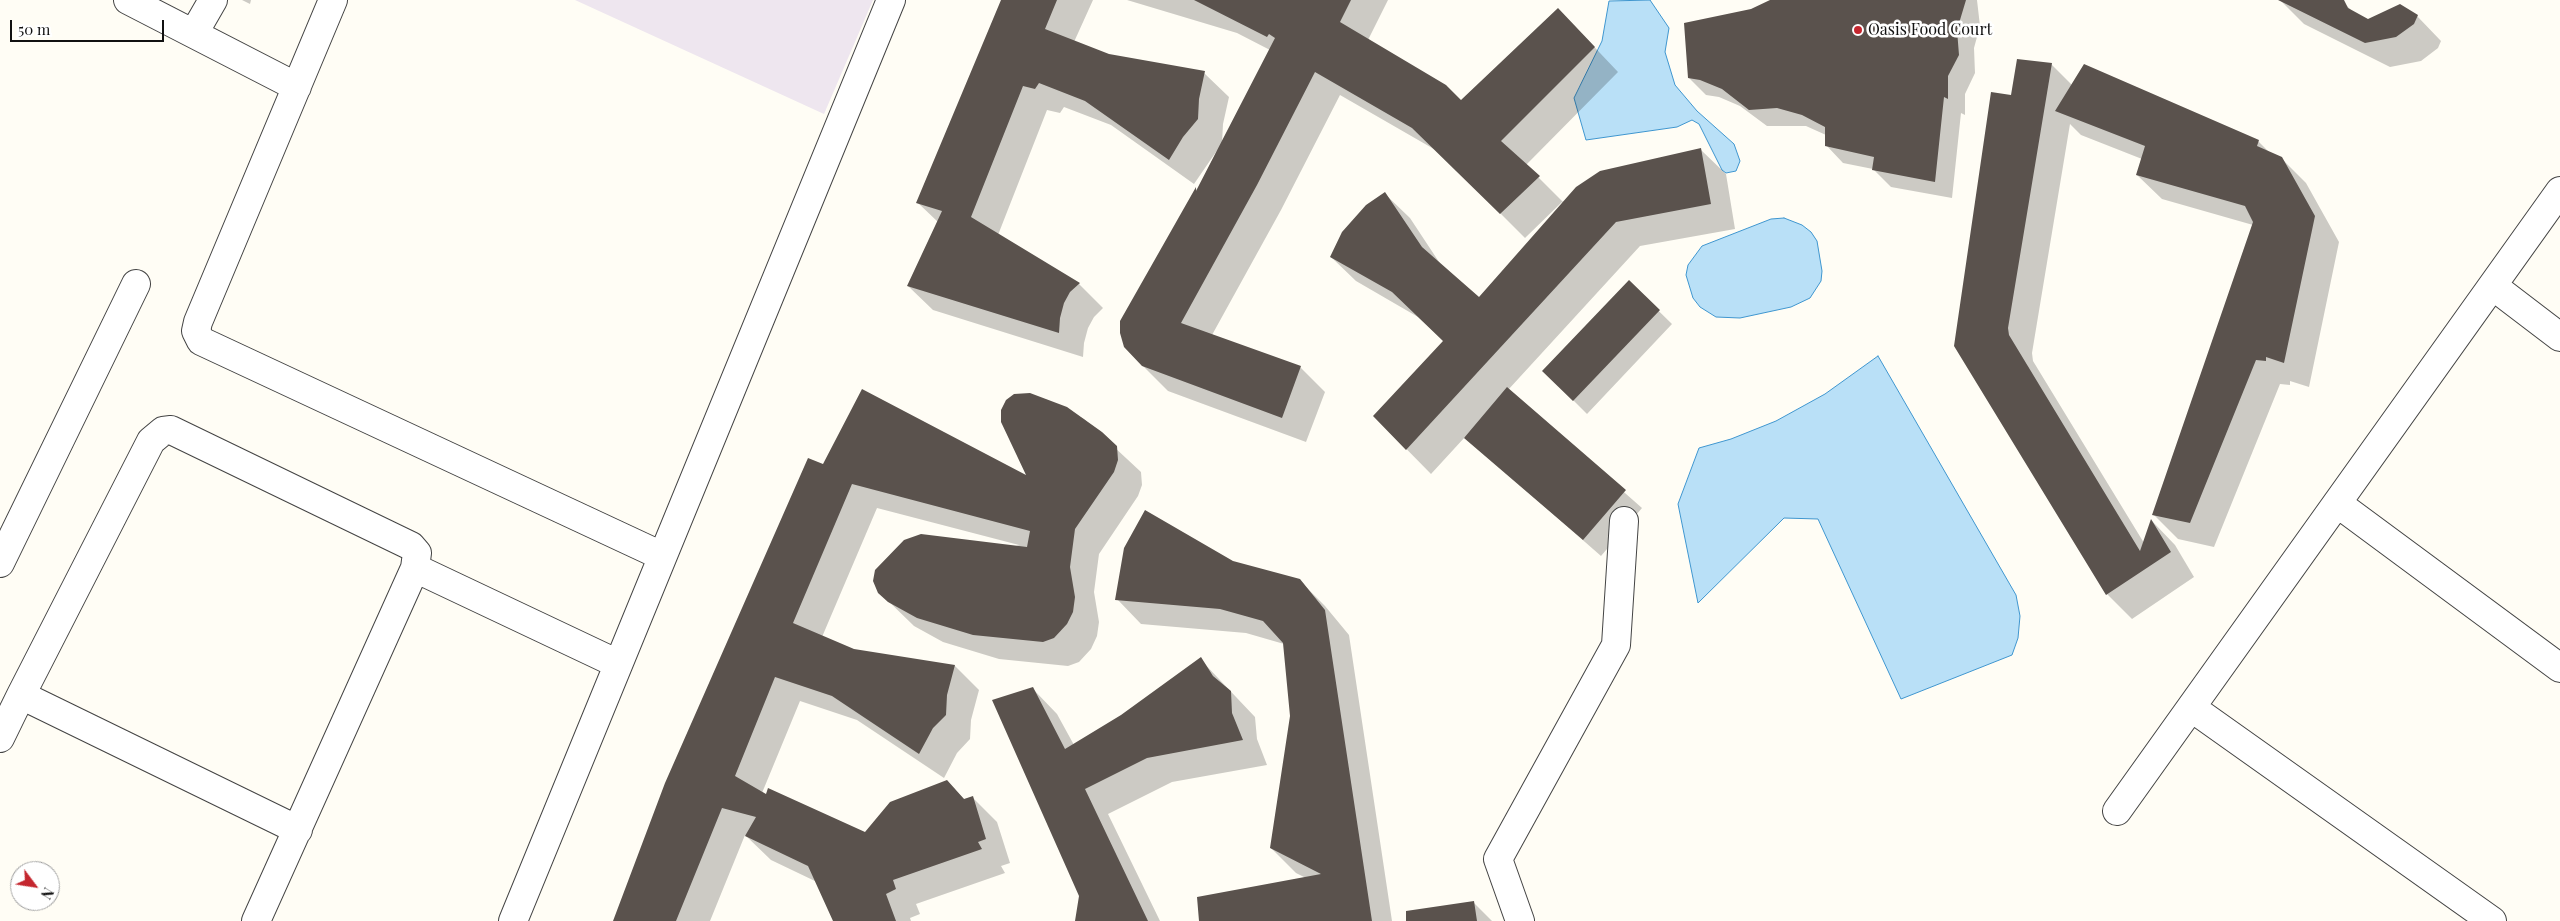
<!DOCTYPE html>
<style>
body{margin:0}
#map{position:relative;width:2560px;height:921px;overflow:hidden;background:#fffdf5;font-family:"Playfair Display",serif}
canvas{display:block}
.north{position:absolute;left:10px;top:861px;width:50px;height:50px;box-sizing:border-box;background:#fff;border:1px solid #a0a0a0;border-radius:50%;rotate:121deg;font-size:14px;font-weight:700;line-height:20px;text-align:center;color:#111}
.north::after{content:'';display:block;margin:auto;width:18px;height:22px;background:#c4262e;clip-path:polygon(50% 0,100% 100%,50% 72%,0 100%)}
.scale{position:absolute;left:10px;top:20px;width:154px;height:22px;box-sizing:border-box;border:2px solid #111;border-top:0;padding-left:6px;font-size:15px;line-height:18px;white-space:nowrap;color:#111;-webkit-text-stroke:4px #fff;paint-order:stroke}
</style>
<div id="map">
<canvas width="2560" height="921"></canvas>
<div class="north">N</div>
<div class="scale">50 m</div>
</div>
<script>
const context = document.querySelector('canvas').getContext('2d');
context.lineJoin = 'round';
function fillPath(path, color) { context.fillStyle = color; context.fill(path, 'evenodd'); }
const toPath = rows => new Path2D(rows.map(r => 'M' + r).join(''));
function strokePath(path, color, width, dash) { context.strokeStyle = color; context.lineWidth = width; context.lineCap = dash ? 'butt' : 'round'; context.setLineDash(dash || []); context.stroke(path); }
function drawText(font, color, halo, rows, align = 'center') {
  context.font = font + ' "Playfair Display",serif'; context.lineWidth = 5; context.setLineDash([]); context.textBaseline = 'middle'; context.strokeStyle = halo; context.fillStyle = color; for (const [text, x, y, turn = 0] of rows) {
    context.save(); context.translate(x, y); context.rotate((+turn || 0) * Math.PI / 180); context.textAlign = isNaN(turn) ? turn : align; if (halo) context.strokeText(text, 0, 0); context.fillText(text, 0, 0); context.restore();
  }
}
fillPath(toPath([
 [575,0,873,0,824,114]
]), '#eee6ef');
const water = toPath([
 [1650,0,1669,28,1665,52,1675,85,1697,111,1734,144,1740,161,1736,171,1726,173,1722,170,1699,124,1692,120,1677,127,1586,140,1574,98,1602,41,1609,1,1650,0],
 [1784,218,1802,225,1811,232,1817,241,1822,271,1821,281,1810,298,1791,307,1740,318,1716,317,1700,307,1693,298,1686,275,1688,265,1702,246,1771,219,1784,218],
 [1878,356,2016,595,2020,616,2018,638,2012,655,1901,699,1818,519,1784,518,1698,603,1678,504,1699,448,1731,439,1776,421,1825,394,1878,356]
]);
fillPath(water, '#b9e0f7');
strokePath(water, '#3f96cf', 1);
fillPath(toPath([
 [242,0,251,0,250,4],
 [1002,0,1093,0,1074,42,1109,56,1204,73,1229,97,1223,124,1222,143,1270,50,1237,33,1127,0,1388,0,1368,40,1461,102,1582,34,1618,72,1526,165,1564,203,1701,150,1726,174,1735,229,1640,246,1508,390,1642,508,1601,556,1465,437,1431,474,1374,416,1444,341,1418,317,1356,281,1331,257,1385,194,1410,218,1441,265,1480,298,1564,204,1562,202,1525,238,1439,152,1340,95,1281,210,1212,335,1300,367,1325,392,1306,442,1168,391,1143,366,1121,321,1196,189,1197,190,1218,149,1194,184,1111,125,1064,107,1060,113,1047,110,998,235,1079,284,1103,308,1094,317,1088,328,1084,343,1083,357,933,310,908,286,938,222,918,203],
 [1791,0,1977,0,1980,26,1974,48,1975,73,1965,94,1965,115,1961,113,1952,198,1891,187,1873,169,1843,163,1826,145,1826,135,1806,126,1767,126,1740,106,1719,97,1706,95,1689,78,1749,11],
 [2280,0,2341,0,2353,12,2368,20,2417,16,2441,41,2438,48,2421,61,2390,67,2304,24],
 [2051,64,2072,85,2258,141,2271,154,2281,158,2306,183,2339,242,2309,387,2290,381,2290,385,2280,384,2214,547,2178,539,2154,515,2253,225,2162,199,2137,175,2142,159,2081,135,2070,124,2032,353,2033,361,2144,543,2152,521,2175,545,2194,577,2132,619,2107,594,1955,345,2012,96],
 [1629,282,1672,324,1587,414,1557,384],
 [1030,395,1048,400,1084,419,1141,472,1142,485,1138,496,1099,554,1094,592,1099,622,1097,636,1091,649,1079,662,1068,666,999,659,943,642,914,626,879,592,1019,545,877,508,822,637,853,651,955,666,979,690,971,720,970,739,957,753,944,778,857,720,800,701,762,793,865,833,947,782,965,800,973,798,997,822,1010,863,1001,866,1005,873,916,904,920,914,910,918,911,921,834,921,817,882,771,860,745,835,710,921,614,921,823,465,1029,478],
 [1232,562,1300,581,1325,606,1349,635,1392,921,1200,921,1306,878,1296,873,1271,848,1291,716,1284,644,1246,633,1141,624,1117,599],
 [1200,659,1255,717,1257,739,1267,765,1172,782,1108,814,1160,921,1076,921,1080,896,1033,689,1057,714,1074,745,1122,716],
 [1473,902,1492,921,1433,921]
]), '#0003');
fillPath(toPath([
 [1001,0,1057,0,1045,29,1109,54,1205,71,1199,99,1198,119,1183,137,1169,160,1085,101,1039,83,1035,89,1023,86,971,217,1080,283,1070,292,1064,303,1060,318,1059,333,907,286,942,211,916,203],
 [1194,0,1351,0,1340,22,1446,85,1461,100,1558,8,1595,47,1501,141,1540,176,1500,214,1412,128,1315,72,1257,185,1181,323,1301,366,1282,418,1142,366,1124,347,1120,333,1120,321,1196,187,1196,191,1275,38,1269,34,1267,37],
 [1770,0,1966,0,1957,30,1959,55,1948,76,1948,99,1944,97,1935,182,1872,170,1874,157,1825,146,1825,127,1802,115,1777,108,1749,110,1722,89,1700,80,1688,78,1684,23,1751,9],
 [2278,0,2344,0,2348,8,2368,19,2400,4,2418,15,2414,24,2396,37,2365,43],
 [2017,59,2052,63,2008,328,2009,335,2140,551,2151,519,2171,552,2106,595,1954,346,1991,92,2011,95],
 [2084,64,2259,140,2257,146,2282,157,2315,216,2284,363,2266,357,2266,361,2256,360,2190,523,2152,515,2253,222,2245,206,2136,175,2145,146,2055,111],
 [1701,148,1711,204,1616,222,1406,450,1373,416,1443,341,1392,292,1330,257,1342,232,1366,205,1385,192,1422,247,1479,297,1576,187,1600,171],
 [1629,280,1660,310,1573,401,1542,371],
 [1507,387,1626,490,1583,540,1464,438],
 [862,389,1026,475,1001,422,1001,410,1006,400,1014,394,1030,393,1067,407,1102,432,1117,446,1118,460,1114,472,1075,529,1070,567,1075,597,1073,612,1067,624,1054,638,1043,642,973,635,917,618,888,602,878,593,873,581,875,570,904,540,921,534,1027,547,1030,531,852,484,793,623,854,649,955,665,947,695,946,715,933,728,919,754,832,696,775,677,735,776,766,794,768,788,865,832,890,802,947,780,964,799,973,796,986,839,978,842,982,849,893,880,896,889,886,894,896,921,833,921,808,866,745,836,756,817,722,808,676,921,613,921,665,783,808,458,823,464],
 [1145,510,1233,561,1300,579,1325,610,1372,921,1199,921,1197,897,1321,874,1270,848,1290,716,1283,643,1263,621,1220,609,1115,600,1124,548],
 [1201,657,1213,676,1231,691,1232,713,1243,740,1147,758,1085,789,1148,921,1075,921,1079,896,992,700,1033,687,1065,749,1121,715],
 [1474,901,1477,921,1406,921,1406,911]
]), '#5a524d');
const minor = toPath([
 [128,0,297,87],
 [333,0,198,322,196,331,201,341,662,556],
 [194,33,213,0],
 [2493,286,2560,337],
 [2337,503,2560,668],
 [0,563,136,284],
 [415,568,618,664],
 [21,695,151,441,163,431,171,430,411,546,417,553,415,568,256,921],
 [2192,708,2492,921],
 [0,738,21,695,298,830],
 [2117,811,2560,191],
 [513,921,891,0],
 [1520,921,1498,859,1616,645,1624,521]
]);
strokePath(minor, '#444', 30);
strokePath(minor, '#fff', 28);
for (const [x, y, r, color] of [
 [1858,30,5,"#c4262e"]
]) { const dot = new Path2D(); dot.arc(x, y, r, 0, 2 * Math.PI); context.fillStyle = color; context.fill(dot); strokePath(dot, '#fff', 2); }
drawText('16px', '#111', '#fff', [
 ["Oasis Food Court",1868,30]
], 'left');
</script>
